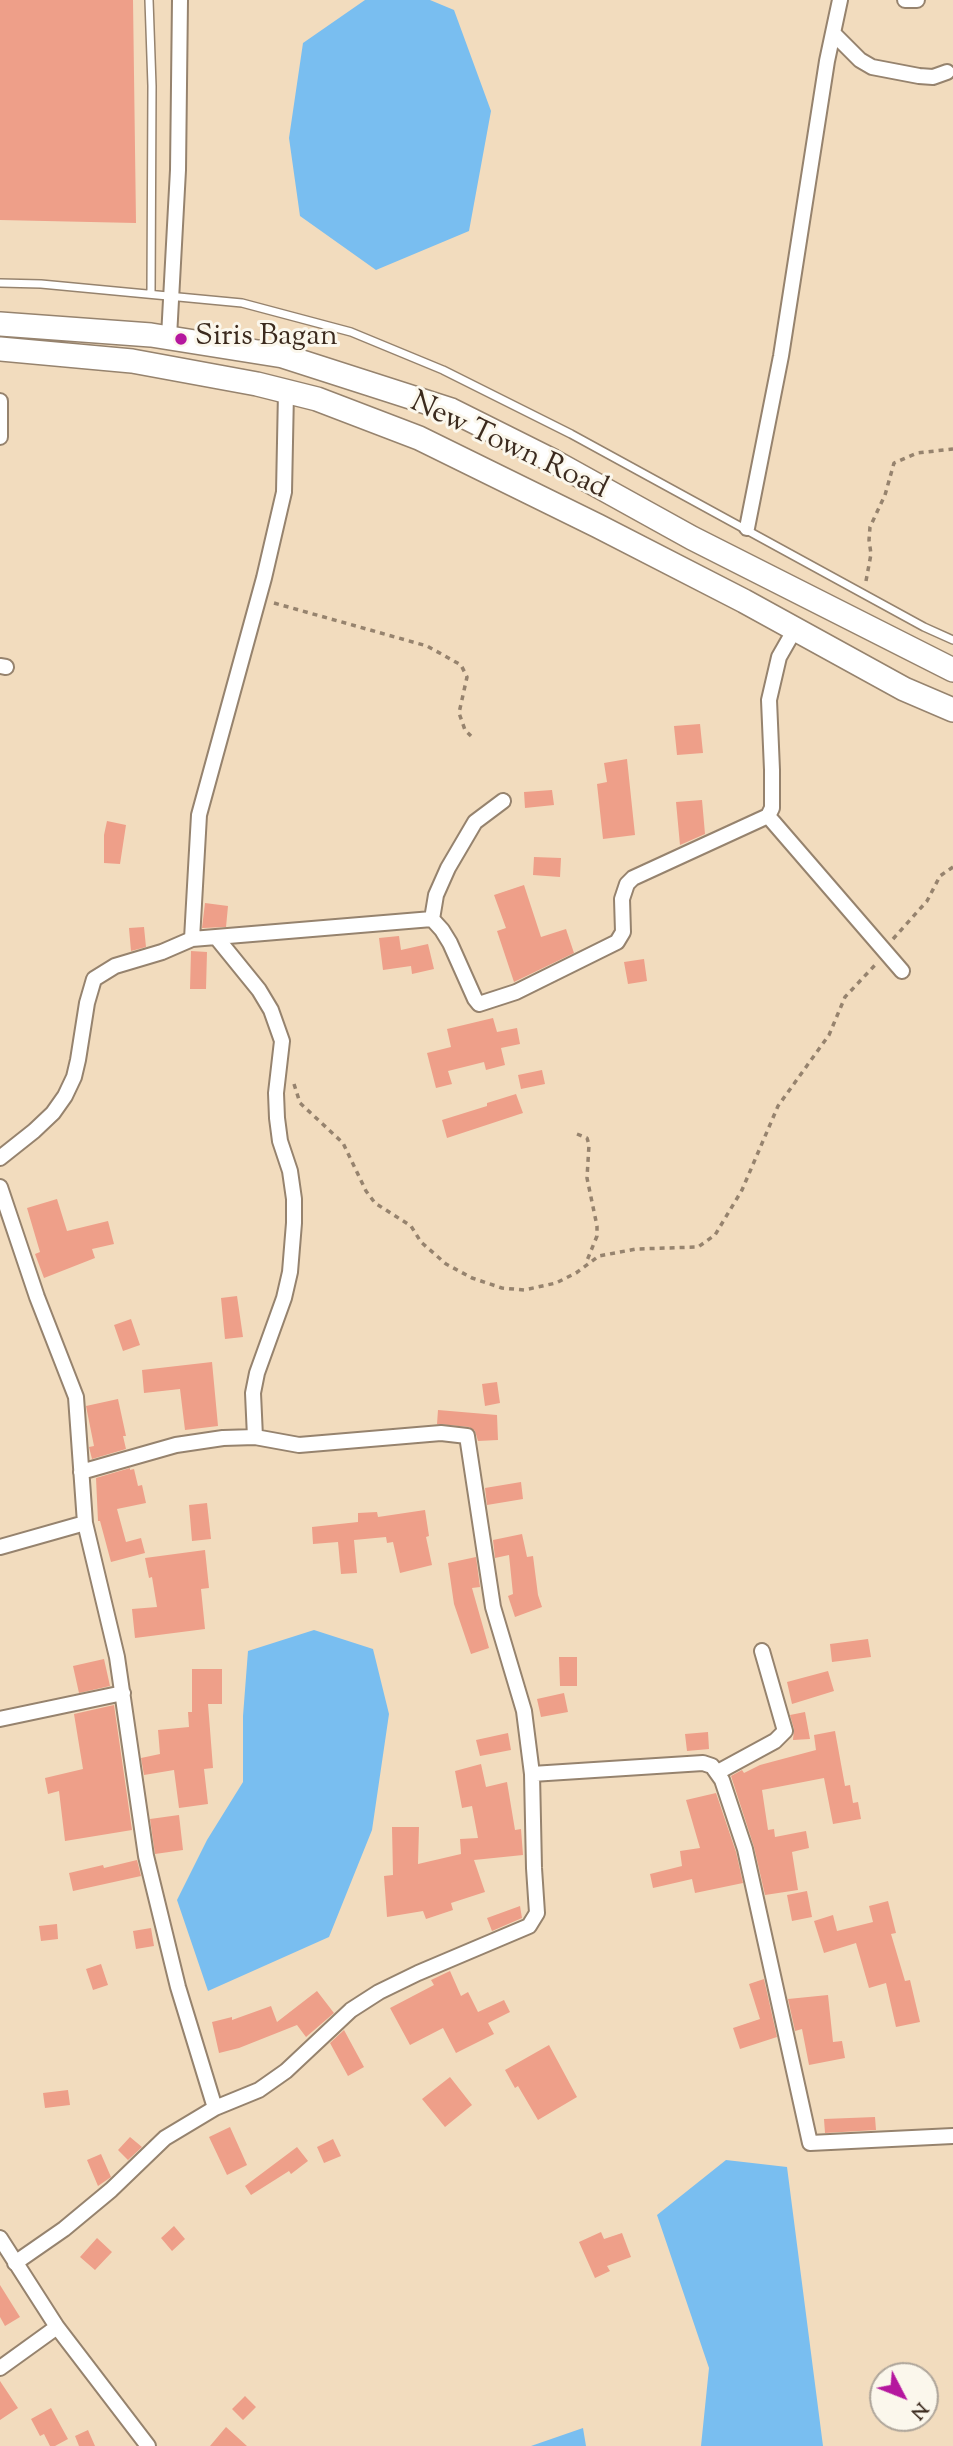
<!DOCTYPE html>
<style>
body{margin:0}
#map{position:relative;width:953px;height:2446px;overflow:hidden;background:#f2dcbe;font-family:"Sorts Mill Goudy",serif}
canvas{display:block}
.north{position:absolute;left:869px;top:2362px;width:70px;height:70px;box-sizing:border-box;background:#fbf7ec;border:2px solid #aea59a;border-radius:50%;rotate:132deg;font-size:19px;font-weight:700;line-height:28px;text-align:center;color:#3b2a1e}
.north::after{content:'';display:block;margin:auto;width:24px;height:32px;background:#b5179e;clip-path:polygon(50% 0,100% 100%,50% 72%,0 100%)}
</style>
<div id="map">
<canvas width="953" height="2446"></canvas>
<div class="north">N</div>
</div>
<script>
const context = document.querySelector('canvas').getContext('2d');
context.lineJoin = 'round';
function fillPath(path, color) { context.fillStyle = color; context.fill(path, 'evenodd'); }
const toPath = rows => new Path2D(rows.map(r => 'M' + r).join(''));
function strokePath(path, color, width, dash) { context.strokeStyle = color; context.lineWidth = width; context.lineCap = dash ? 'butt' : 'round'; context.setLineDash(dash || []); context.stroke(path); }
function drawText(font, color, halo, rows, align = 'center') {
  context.font = font + ' "Sorts Mill Goudy",serif'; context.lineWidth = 6; context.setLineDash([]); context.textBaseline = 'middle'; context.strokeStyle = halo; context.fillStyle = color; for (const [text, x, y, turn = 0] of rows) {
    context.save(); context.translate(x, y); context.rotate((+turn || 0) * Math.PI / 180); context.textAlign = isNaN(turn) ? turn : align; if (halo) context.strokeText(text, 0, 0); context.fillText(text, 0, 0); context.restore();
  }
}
fillPath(toPath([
 [365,0,430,0,454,10,491,111,469,231,376,270,300,216,289,138,303,43],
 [314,1630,373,1649,389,1714,372,1830,329,1937,208,1991,177,1900,207,1840,243,1782,243,1716,248,1651],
 [726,2160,787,2167,823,2446,701,2446,709,2368,657,2215],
 [583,2428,586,2446,531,2446]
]), '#79bef0');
fillPath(toPath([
 [0,0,133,0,136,223,0,220],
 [700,724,703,753,677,755,674,726],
 [627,759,635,835,603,839,597,784,607,782,604,763],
 [552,790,554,805,525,808,524,792],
 [702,800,705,834,680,845,676,802],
 [107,821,126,825,120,864,104,863,104,835],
 [534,857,561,858,560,877,533,875],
 [524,885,541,937,566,929,574,953,514,982,497,931,506,928,494,895],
 [205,903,228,906,226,927,202,928],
 [144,927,146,947,131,951,129,928],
 [399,936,401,950,428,944,434,969,412,974,411,966,383,970,379,938],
 [191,951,207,952,206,989,190,989],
 [644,959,647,981,628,984,624,962],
 [493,1018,497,1032,517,1028,520,1044,501,1048,505,1065,486,1070,484,1062,448,1071,452,1084,436,1088,427,1053,451,1047,447,1029],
 [542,1070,545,1084,521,1089,518,1075],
 [516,1094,523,1113,447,1138,442,1120,487,1106,487,1103],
 [57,1199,67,1231,108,1221,114,1244,92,1249,95,1258,44,1278,35,1254,40,1252,27,1208],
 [237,1296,243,1337,225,1339,221,1298],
 [131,1319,140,1345,123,1351,114,1325],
 [212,1362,218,1426,185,1430,180,1389,144,1393,142,1370],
 [497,1382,500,1403,485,1406,482,1384],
 [118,1399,126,1436,123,1436,126,1449,92,1459,89,1447,94,1446,86,1406],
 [438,1410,497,1415,498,1440,478,1441,475,1431,469,1427,437,1424],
 [130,1468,130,1470,134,1469,138,1486,142,1485,146,1503,117,1509,126,1542,141,1538,145,1553,111,1562,100,1521,98,1521,96,1478],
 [521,1482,523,1499,487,1505,485,1488],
 [207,1503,211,1539,192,1541,189,1505],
 [425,1510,429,1536,426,1537,432,1565,400,1573,393,1542,387,1543,386,1537,354,1540,357,1573,341,1574,338,1542,313,1544,312,1527,358,1522,358,1513,377,1512,378,1517],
 [522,1534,527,1557,533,1556,538,1595,542,1607,515,1617,508,1596,513,1594,509,1555,495,1558,493,1540],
 [205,1550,209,1588,201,1589,205,1629,135,1638,132,1609,157,1607,152,1577,149,1578,145,1558],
 [476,1557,480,1587,472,1588,489,1648,471,1654,454,1604,448,1563],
 [868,1639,871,1657,832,1662,830,1644],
 [559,1657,577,1657,577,1686,560,1686],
 [104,1659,110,1686,79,1693,73,1666],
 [192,1669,222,1669,222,1704,208,1704,213,1768,204,1769,208,1804,179,1808,174,1770,144,1775,141,1758,160,1754,158,1730,189,1727,188,1712,192,1712],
 [828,1671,834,1691,792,1704,787,1682],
 [564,1693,568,1712,541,1717,537,1699],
 [114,1705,132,1830,65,1841,59,1791,48,1794,45,1778,83,1769,74,1714],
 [805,1712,810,1739,793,1740,794,1729,790,1715],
 [835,1731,845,1786,850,1785,853,1803,858,1802,861,1819,833,1824,824,1778,762,1790,768,1830,774,1829,775,1837,806,1831,809,1848,792,1852,798,1890,765,1895,754,1847,731,1776,742,1770,744,1773,760,1765,816,1750,814,1735],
 [708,1732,709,1749,687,1751,685,1734],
 [508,1733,511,1750,480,1756,476,1740],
 [481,1764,486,1787,507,1782,515,1830,521,1829,523,1855,474,1860,485,1892,451,1903,453,1910,426,1919,423,1911,387,1917,384,1876,393,1875,392,1827,419,1827,418,1864,461,1854,460,1839,478,1838,472,1806,462,1808,455,1771],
 [716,1793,736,1852,743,1883,695,1893,692,1879,653,1888,650,1874,682,1866,680,1851,700,1848,686,1800],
 [179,1815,183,1850,155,1854,150,1819],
 [137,1860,141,1876,73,1891,69,1873,103,1865,104,1868],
 [807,1891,812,1917,792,1921,787,1895],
 [888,1901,896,1933,891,1934,905,1981,910,1980,920,2022,896,2027,886,1983,869,1988,856,1943,824,1953,814,1921,833,1915,837,1931,873,1922,869,1906],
 [520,1906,522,1918,492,1931,487,1918],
 [57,1924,58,1939,41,1941,39,1926],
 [151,1928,154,1946,136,1949,133,1931],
 [101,1964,108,1985,93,1990,86,1969],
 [450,1971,461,1996,468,1992,478,2012,504,2000,510,2012,488,2023,494,2034,456,2053,443,2028,410,2045,390,2008,434,1985,431,1980],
 [764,1979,777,2037,740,2049,733,2028,760,2019,749,1984],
 [317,1991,334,2013,306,2037,297,2025,239,2048,219,2053,212,2022,232,2017,232,2020,271,2006,277,2022],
 [828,1995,833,2042,842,2041,845,2058,809,2065,802,2029,795,2031,788,1999],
 [344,2030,364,2067,348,2076,330,2043],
 [549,2045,577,2097,538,2120,518,2086,515,2088,505,2070],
 [450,2077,472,2105,445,2127,422,2099],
 [68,2090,70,2105,45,2108,43,2093],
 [875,2117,876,2130,825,2133,824,2119],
 [230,2127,247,2165,227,2175,209,2137],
 [130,2137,142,2147,128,2160,118,2150],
 [333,2139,341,2156,324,2163,317,2147],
 [297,2147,308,2161,291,2174,289,2171,251,2195,245,2186],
 [101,2154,111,2177,98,2186,87,2160],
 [174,2226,185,2239,172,2251,161,2238],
 [601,2232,604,2239,622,2233,631,2257,607,2266,610,2271,595,2278,579,2242],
 [97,2238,112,2252,95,2270,80,2257],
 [0,2285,20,2317,5,2326,0,2317],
 [0,2381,18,2408,0,2420],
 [245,2396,256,2407,243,2420,232,2409],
 [51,2408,68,2439,55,2446,50,2446,44,2434,40,2436,31,2419],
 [226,2427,247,2446,210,2446],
 [88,2430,95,2446,79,2446,75,2436]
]), '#ee9f89');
const service = toPath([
 [149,0,152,86,151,293],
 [0,283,41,284,242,303,351,332,443,370,571,434,924,627,953,640]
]);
const minor = toPath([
 [905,0,917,0],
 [833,33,860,60,872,67,919,76,933,77,947,72],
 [169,337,178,170,180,0],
 [0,401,0,437],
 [747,528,781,356,827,61,840,0],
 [0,666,6,667],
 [768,816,902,971],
 [432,919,436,895,448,868,475,822,503,801],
 [216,937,259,990,271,1010,282,1041,276,1093,277,1118,280,1141,290,1171,294,1199,294,1223,290,1272,284,1298,257,1373,253,1393,255,1437],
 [192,939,199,815,264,578,284,492,286,392],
 [0,1158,34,1131,53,1113,65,1096,74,1077,78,1060,87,1003,94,979,115,966,162,952,192,939,432,919,442,930,450,943,475,999,479,1004,516,992,617,942,623,932,622,899,627,884,633,878,768,816,772,808,772,770,769,700,779,657,795,629],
 [0,1187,37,1297,76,1397,85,1523,117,1657,146,1856,178,1987,215,2108],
 [0,1547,85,1523],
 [0,1719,123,1693],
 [718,1772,775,1741,785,1731,762,1651],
 [532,1774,703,1763,712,1766,722,1780,745,1849,810,2143,953,2136],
 [0,2238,57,2327,148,2446],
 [15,2263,64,2229,111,2190,165,2138,215,2108,259,2090,286,2071,351,2010,379,1992,418,1973,529,1926,537,1913,534,1868,532,1774,524,1711,493,1607,467,1436,441,1433,299,1445,255,1437,223,1438,176,1445,81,1472],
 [0,2368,57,2327]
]);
const primary = toPath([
 [0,324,151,335,283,356,451,410,553,461,692,538,953,670],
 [0,349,132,361,257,384,317,399,419,438,598,526,744,601,904,689,953,710]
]);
strokePath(service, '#96836e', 10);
strokePath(minor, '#96836e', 18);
strokePath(primary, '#96836e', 26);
strokePath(toPath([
 [866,581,871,554,869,540,870,527,885,495,894,463,917,453,953,449],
 [274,603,427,646,461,665,467,677,459,713,465,730,471,736],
 [893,939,927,901,940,876,953,867],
 [294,1084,300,1103,343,1143,366,1191,375,1203,411,1226,421,1242,446,1264,472,1278,502,1288,524,1290,556,1283,576,1273,599,1256,636,1249,698,1247,715,1235,742,1190,778,1106,829,1035,845,997,875,965],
 [577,1134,587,1138,589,1145,587,1178,597,1226,597,1236,586,1263]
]), '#96836e', 3.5, [5, 5]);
strokePath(service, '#fff', 7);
strokePath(minor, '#fff', 14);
strokePath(primary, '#fff', 23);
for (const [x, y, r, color] of [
 [181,339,7,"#b5179e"]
]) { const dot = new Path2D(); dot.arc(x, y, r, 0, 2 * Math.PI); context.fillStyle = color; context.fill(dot); strokePath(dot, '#fbf7ec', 2.5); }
drawText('30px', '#3b2a1e', '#fbf7ec', [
 ["Siris Bagan",195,339]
], 'left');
drawText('30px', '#3b2a1e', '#fbf7ec', [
 ["New Town Road",508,448,25]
]);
</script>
